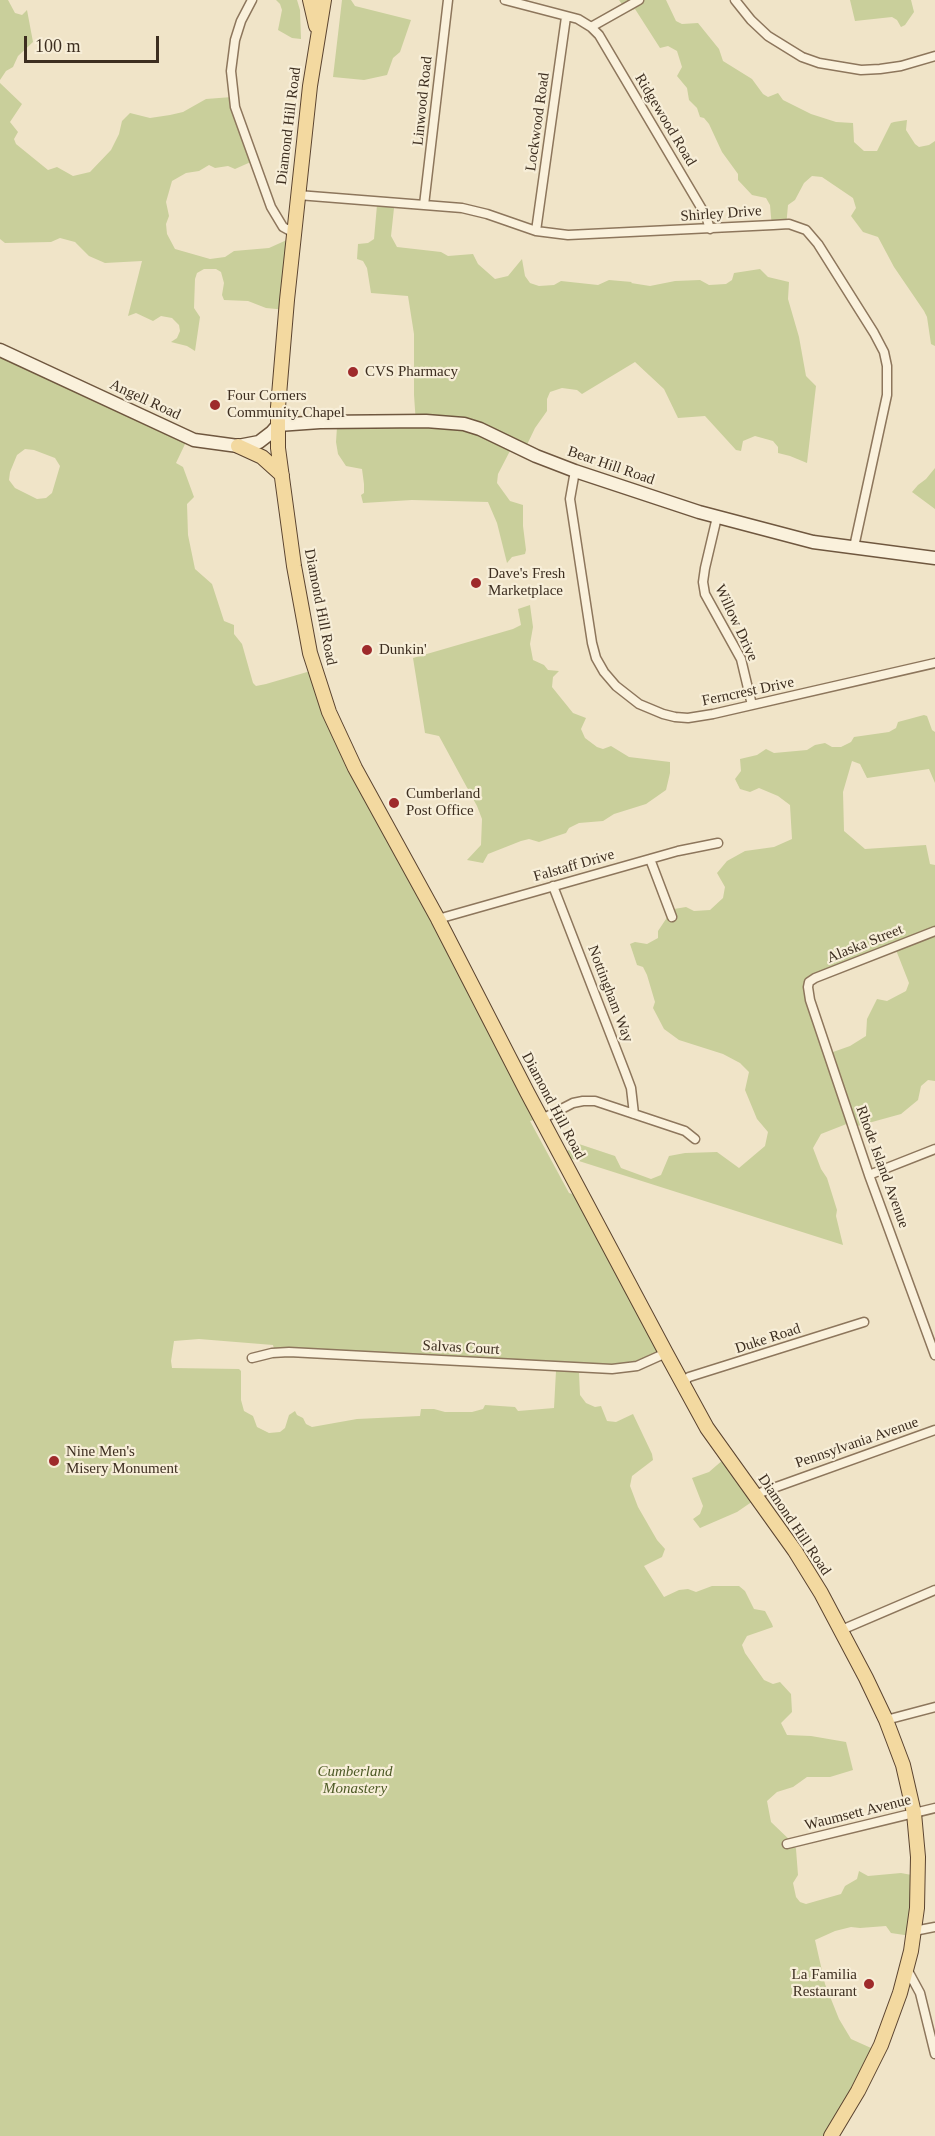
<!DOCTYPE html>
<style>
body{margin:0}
#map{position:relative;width:935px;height:2136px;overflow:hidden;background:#f0e4c8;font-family:Georgia,serif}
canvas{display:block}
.scale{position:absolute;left:24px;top:36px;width:135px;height:27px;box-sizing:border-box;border:3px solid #3d2e20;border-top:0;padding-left:8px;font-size:18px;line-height:21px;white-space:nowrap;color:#3d2e20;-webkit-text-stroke:4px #f7eed8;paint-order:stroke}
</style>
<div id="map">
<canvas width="935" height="2136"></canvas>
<div class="scale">100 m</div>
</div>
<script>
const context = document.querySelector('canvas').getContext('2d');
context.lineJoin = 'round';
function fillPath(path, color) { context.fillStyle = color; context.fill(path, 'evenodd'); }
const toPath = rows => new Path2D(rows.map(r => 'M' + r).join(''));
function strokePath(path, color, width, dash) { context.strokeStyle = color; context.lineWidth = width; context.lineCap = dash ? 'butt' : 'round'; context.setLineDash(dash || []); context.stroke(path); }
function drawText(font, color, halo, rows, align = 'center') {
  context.font = font + ' Georgia,serif'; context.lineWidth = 4.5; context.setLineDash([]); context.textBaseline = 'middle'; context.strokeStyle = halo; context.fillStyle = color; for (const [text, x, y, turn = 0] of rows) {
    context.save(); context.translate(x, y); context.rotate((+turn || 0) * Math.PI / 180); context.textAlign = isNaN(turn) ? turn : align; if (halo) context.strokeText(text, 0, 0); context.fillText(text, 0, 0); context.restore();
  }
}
fillPath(toPath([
 [0,0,8,0,15,13,22,15,27,10,33,42,18,56,13,67,6,71,0,80],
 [276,0,297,0,300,10,301,39,292,38,278,30,282,10,280,4],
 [342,0,351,0,355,6,411,20,400,52,393,58,387,75,364,80,333,77],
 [619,0,666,0,676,21,682,24,698,23,719,49,723,61,752,79,763,94,768,97,778,93,783,100,811,114,836,122,853,123,854,142,864,151,877,151,891,123,894,122,907,120,906,130,915,144,919,147,929,145,935,141,935,346,931,344,927,317,924,311,894,267,878,237,863,232,851,216,856,208,853,198,822,177,812,176,804,183,795,200,788,205,786,227,783,229,772,228,770,205,766,198,752,195,738,180,738,174,722,152,709,124,704,118,700,117,697,108,689,100,687,88,677,76,682,67,677,51,668,46,660,48,635,9,627,12],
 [850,0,911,0,914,12,905,25,901,27,897,20,892,17,855,21],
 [0,83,22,104,10,122,18,132,14,139,16,144,48,170,57,167,73,176,90,172,111,150,119,134,122,121,130,113,150,118,170,115,183,112,206,99,232,97,253,161,235,169,228,166,215,168,209,165,199,171,186,173,172,181,166,202,169,216,166,224,167,234,175,249,210,259,225,257,234,251,269,248,289,239,287,310,266,308,248,301,224,300,222,295,224,283,221,272,216,269,204,269,197,273,195,279,194,308,200,317,195,351,187,346,171,342,177,338,180,331,179,325,172,318,161,316,153,321,136,313,128,316,142,261,105,263,89,256,75,242,60,238,51,242,5,243,0,239],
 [377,205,392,206,394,208,391,236,397,247,441,252,448,256,473,254,478,264,495,279,508,276,522,259,525,276,530,283,539,286,554,285,561,281,598,285,609,280,632,282,631,283,650,286,675,281,700,280,709,285,726,284,732,280,734,273,760,269,768,277,789,282,788,299,799,337,806,376,816,386,807,463,790,456,778,453,778,447,773,441,755,436,743,441,741,451,736,450,705,416,678,418,664,389,635,362,582,394,577,390,562,388,550,392,547,399,547,411,535,428,524,451,512,447,498,474,497,483,510,501,523,505,523,526,526,550,525,554,512,557,507,563,497,523,488,502,412,500,363,503,361,495,364,493,364,484,362,469,346,466,338,454,336,442,337,427,416,424,414,395,414,334,408,296,371,293,367,268,363,261,357,259,358,244,368,243,374,239],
 [0,350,186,442,176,463,183,467,194,497,187,504,188,535,195,569,212,584,224,621,234,625,234,634,242,644,253,683,256,686,266,684,314,670,329,717,538,1119,530,1121,569,1193,579,1196,664,1359,633,1371,579,1373,580,1395,586,1403,595,1407,601,1406,607,1421,616,1422,633,1414,652,1454,653,1460,632,1476,630,1486,638,1507,657,1540,665,1549,662,1557,644,1566,664,1597,679,1590,688,1589,696,1592,712,1586,739,1586,745,1591,754,1609,765,1611,772,1624,773,1627,747,1636,742,1645,745,1653,764,1680,773,1684,780,1682,791,1694,792,1712,781,1723,787,1735,811,1736,846,1742,853,1770,830,1777,807,1777,793,1787,777,1792,767,1801,771,1822,794,1844,796,1849,798,1875,793,1883,796,1897,800,1902,806,1904,841,1894,845,1886,857,1879,859,1871,868,1876,901,1873,917,1876,911,1936,891,1933,886,1926,860,1928,851,1927,835,1931,815,1940,825,1984,839,2019,851,2039,880,2052,832,2136,0,2136],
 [25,449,34,450,55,458,60,466,52,493,46,498,37,499,15,488,9,480,10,472,17,455],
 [199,1339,273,1345,276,1357,426,1362,556,1371,554,1408,518,1411,515,1407,485,1405,483,1409,472,1412,445,1412,434,1409,421,1409,420,1416,357,1419,312,1427,306,1424,303,1418,297,1415,295,1411,289,1415,285,1428,280,1432,269,1433,257,1427,253,1416,244,1411,241,1400,241,1371,239,1369,172,1368,171,1361,174,1341],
 [935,468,935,509,912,492,918,485,926,479],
 [530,605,533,627,530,644,533,660,544,665,548,670,559,671,553,677,552,687,573,713,586,718,581,729,585,738,597,747,603,749,611,746,629,757,670,762,670,773,666,790,646,804,614,814,603,821,579,823,569,828,566,833,539,842,529,839,521,841,488,854,483,863,467,860,481,845,482,819,477,806,439,736,425,733,413,658,513,629,521,625,518,609],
 [924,715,927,716,932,730,935,732,935,783,929,769,867,778,860,764,852,761,843,792,844,831,865,849,926,845,930,864,935,865,935,1081,928,1080,921,1086,918,1100,901,1114,854,1127,849,1123,821,1134,813,1148,821,1169,827,1178,837,1210,836,1216,843,1245,560,1155,579,1144,615,1156,621,1168,651,1179,661,1175,669,1156,685,1153,717,1152,739,1168,765,1146,768,1132,757,1119,745,1090,749,1072,740,1063,723,1054,679,1040,664,1029,653,1008,655,1002,647,975,643,967,637,965,630,944,635,942,647,944,658,938,658,931,668,916,668,910,686,907,694,911,710,910,723,898,725,887,717,873,727,861,745,851,774,847,792,839,790,805,778,796,759,788,750,792,740,789,735,779,741,771,740,759,757,755,766,749,774,753,807,750,815,745,825,743,832,747,841,747,851,742,854,737,889,732,896,728,898,722],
 [896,950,909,983,906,991,887,1001,877,999,867,1019,866,1036,850,1046,833,1052,827,1051,809,985,819,978],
 [724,1459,756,1499,737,1512,700,1528,693,1519,700,1514,703,1506,692,1478,709,1472]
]), '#c9cf9b');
const street = toPath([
 [252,0,241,21,235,40,231,71,235,107,271,207,283,227,294,233],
 [505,0,578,19,591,27,599,35,706,216,710,229],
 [735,0,751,20,768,36,802,57,819,63,861,70,880,69,901,66,935,56],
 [591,27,639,0],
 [298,195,462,208,487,214,536,231,568,235,773,225,789,224,806,230,818,244,874,333,884,352,887,366,887,395,854,547],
 [424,205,448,0],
 [536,231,566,17],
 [575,471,570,499,592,643,596,658,604,672,616,686,639,704,663,714,675,717,688,718,713,714,935,663],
 [717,517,705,568,703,582,705,594,741,659,752,705],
 [650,859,672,917],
 [553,886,625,1072,631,1088,634,1114],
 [438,919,678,851,718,843],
 [935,931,815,978,809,982,808,987,810,1000,869,1175,935,1355],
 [542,1119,573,1103,583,1101,595,1101,685,1131,695,1139],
 [869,1175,935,1149],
 [252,1358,272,1353,289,1352,612,1369,637,1366,666,1353],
 [682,1383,689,1377,864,1322],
 [754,1495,935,1430],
 [839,1631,935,1590],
 [886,1720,935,1707],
 [787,1844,935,1808],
 [914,1931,935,1927],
 [907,1969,920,1993,935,2054]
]);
const secondary = toPath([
 [0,350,194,440,238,446,259,442,272,432,278,425,320,422,426,421,464,424,480,429,536,456,575,471,699,512,813,542,935,558]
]);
const primary = toPath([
 [310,0,316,26],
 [324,0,310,86,287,300,278,407,278,448,294,566,310,653,329,712,355,768,438,919,527,1092,666,1353,707,1428,795,1551,821,1593,866,1678,886,1720,903,1765,914,1813,918,1857,917,1908,911,1951,900,1993,881,2045,858,2091,831,2136],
 [238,446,262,457,282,475]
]);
strokePath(street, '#8d765c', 11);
strokePath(secondary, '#6f573f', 15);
strokePath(primary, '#5b4430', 16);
strokePath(street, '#faf1dc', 8);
strokePath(secondary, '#faf1dc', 12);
strokePath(primary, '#f3d9a0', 14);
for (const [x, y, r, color] of [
 [353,372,6,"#9e2a2b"],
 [215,405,6,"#9e2a2b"],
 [476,583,6,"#9e2a2b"],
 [367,650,6,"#9e2a2b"],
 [394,803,6,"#9e2a2b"],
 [54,1461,6,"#9e2a2b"],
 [869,1984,6,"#9e2a2b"]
]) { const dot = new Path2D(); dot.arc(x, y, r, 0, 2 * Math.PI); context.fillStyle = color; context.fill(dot); strokePath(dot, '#f7eed8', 2); }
drawText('15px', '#3d2e20', '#f7eed8', [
 ["Linwood Road",423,101,-84],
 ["Ridgewood Road",665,120,59],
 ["Lockwood Road",538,122,-82],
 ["Diamond Hill Road",289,126,-83],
 ["Shirley Drive",721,214,-4],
 ["Angell Road",145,400,25],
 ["Bear Hill Road",611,466,19],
 ["Diamond Hill Road",320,607,79],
 ["Willow Drive",736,623,65],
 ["Ferncrest Drive",748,692,-12],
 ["Falstaff Drive",574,866,-16],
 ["Alaska Street",865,944,-22],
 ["Nottingham Way",610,994,69],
 ["Diamond Hill Road",553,1106,62],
 ["Rhode Island Avenue",882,1167,70],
 ["Duke Road",768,1339,-18],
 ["Salvas Court",461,1348,3],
 ["Pennsylvania Avenue",857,1443,-19],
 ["Diamond Hill Road",794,1525,56],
 ["Waumsett Avenue",858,1813,-14]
]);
drawText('15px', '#3d2e20', '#f7eed8', [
 ["CVS Pharmacy",365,372],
 ["Four Corners",227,396],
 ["Community Chapel",227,413],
 ["Dave's Fresh",488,574],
 ["Marketplace",488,591],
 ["Dunkin'",379,650],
 ["Cumberland",406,794],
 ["Post Office",406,811],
 ["Nine Men's",66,1452],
 ["Misery Monument",66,1469],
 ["La Familia",857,1975,"right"],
 ["Restaurant",857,1992,"right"]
], 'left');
drawText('italic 15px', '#4d5a26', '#f7eed8', [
 ["Cumberland",355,1772],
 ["Monastery",355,1789]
]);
</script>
